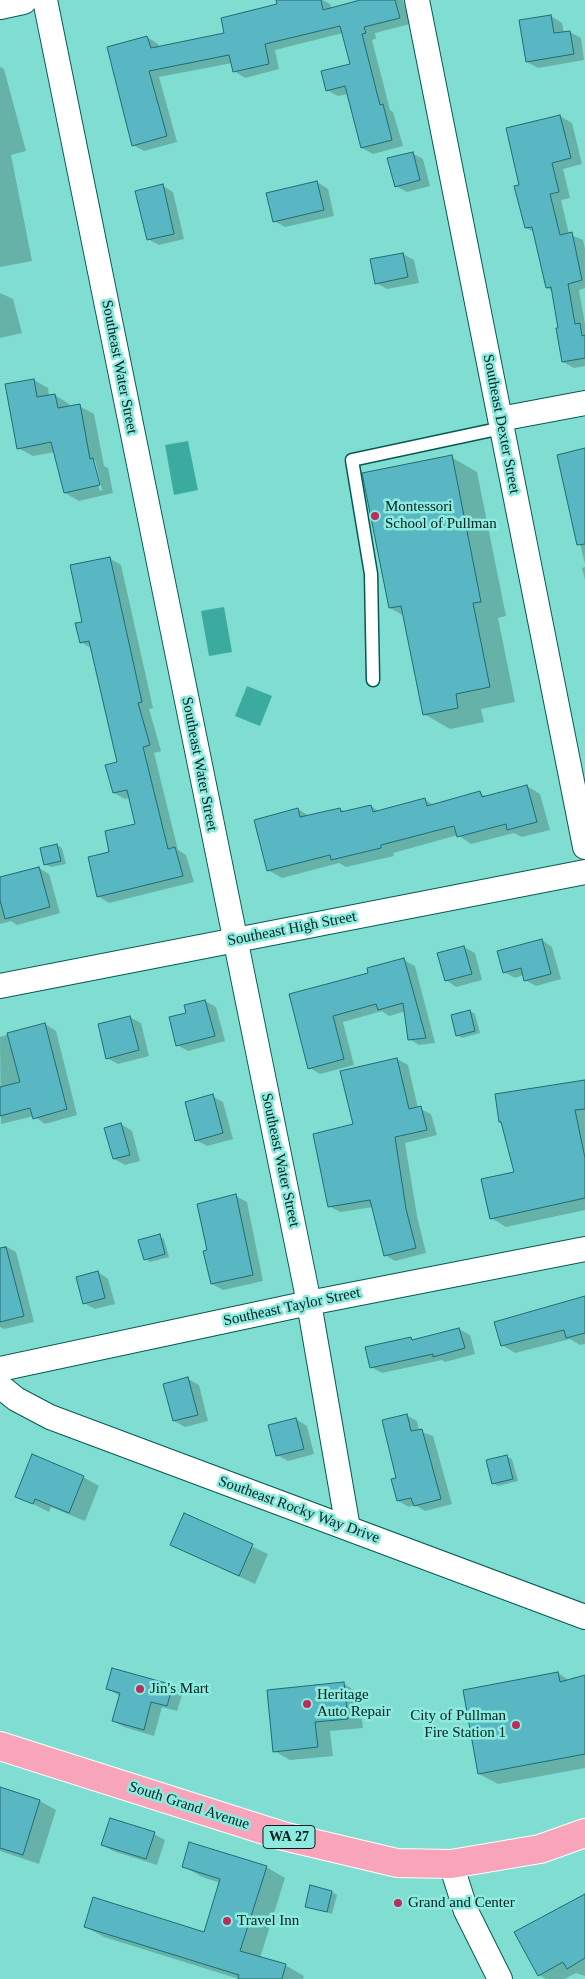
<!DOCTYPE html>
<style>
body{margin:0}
canvas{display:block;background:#80ddd2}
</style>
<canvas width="585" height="1979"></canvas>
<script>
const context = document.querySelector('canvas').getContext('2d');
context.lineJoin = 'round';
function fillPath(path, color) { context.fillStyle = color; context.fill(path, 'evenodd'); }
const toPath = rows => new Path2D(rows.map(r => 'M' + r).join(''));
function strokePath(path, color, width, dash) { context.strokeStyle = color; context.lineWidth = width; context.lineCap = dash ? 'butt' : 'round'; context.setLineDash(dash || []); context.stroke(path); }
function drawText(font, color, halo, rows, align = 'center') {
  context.font = font + ' Georgia,serif'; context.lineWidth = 5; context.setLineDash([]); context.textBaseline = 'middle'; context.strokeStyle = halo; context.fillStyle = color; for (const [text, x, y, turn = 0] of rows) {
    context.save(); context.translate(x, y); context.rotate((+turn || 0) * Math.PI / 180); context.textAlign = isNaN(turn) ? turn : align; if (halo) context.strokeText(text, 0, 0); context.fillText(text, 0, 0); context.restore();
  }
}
fillPath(toPath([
 [188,441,198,490,174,495,165,445],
 [224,607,232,652,209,656,201,611],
 [247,686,272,696,260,726,235,716]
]), '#3baba0');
fillPath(toPath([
 [282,0,323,0,330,4,332,9,365,0,403,0,410,24,375,33,376,39,372,40,390,110,393,112,403,146,373,154,362,148,348,94,338,96,327,90,352,65,343,33,275,50,279,69,245,78,234,71,232,63,159,77,177,142,144,151,133,145,147,37,158,44,159,48,226,34,279,5],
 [551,16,562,23,564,33,570,32,581,38,584,60,538,68,527,62],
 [0,67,4,69,26,151,11,155,32,261,0,267],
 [560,116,572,123,582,164,563,169,570,198,561,200,569,234,583,240,585,249,585,288,579,290,585,324,585,366,574,368,563,362,560,329,553,291,547,288,534,232,526,228,521,185],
 [412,153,423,159,430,186,407,192,396,186],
 [317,182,328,189,334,216,285,227,274,221],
 [163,186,173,192,184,239,159,245,148,239],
 [403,254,414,260,419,283,387,289,376,283],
 [0,293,13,299,22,333,0,338],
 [34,380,48,388,49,396,55,395,69,404,70,407,79,406,94,414,104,466,108,468,113,493,79,501,65,493,55,452,33,456,18,448],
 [92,460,95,460,102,490,100,491],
 [585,450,585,564,559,456],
 [451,457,477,472,506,616,498,618,515,702,481,709,484,722,450,729,424,714,404,616,390,608],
 [109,558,121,565,153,708,149,709,161,751,154,753,178,850,186,855,194,882,109,903,98,896,111,853,137,825,130,798,125,799,114,793,119,763,92,649,81,642,83,623],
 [585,567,585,580,582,568],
 [527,786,540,794,550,830,522,837,514,833,471,844,458,835,393,853,394,856,346,867,339,863,282,878,268,870,298,809,309,816,340,809,346,812,371,806,380,812,425,800,434,805,480,793,487,797],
 [57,845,62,848,66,864,51,867,45,864],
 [39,868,49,874,60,913,17,925,11,921,0,924,0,879],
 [542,940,552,947,561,979,536,986,525,980,524,975,515,978,504,972],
 [464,947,475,953,482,980,456,987,446,980],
 [404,960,415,966,435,1043,419,1045,409,1039,406,1011,389,1016,382,1011,343,1022,354,1065,320,1074,310,1068,290,995,369,974],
 [205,1001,216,1007,225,1041,188,1051,177,1045,187,1014,185,1006],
 [470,1011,475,1014,480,1033,462,1038,457,1035],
 [130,1017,141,1023,149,1056,118,1064,107,1058],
 [45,1024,56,1031,77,1115,45,1124,34,1116,1,1124,0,1037],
 [397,1059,408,1065,418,1108,431,1114,437,1135,405,1143,417,1216,426,1253,395,1261,385,1255,373,1207,340,1212,329,1206,354,1125],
 [585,1081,585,1210,506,1227,491,1218,516,1172,502,1123,500,1122],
 [212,1096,223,1102,233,1139,207,1146,196,1140],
 [121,1124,132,1131,140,1161,125,1165,114,1159],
 [236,1196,247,1202,263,1281,223,1290,212,1284,209,1251],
 [159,1236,164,1239,169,1257,150,1262,145,1259],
 [5,1246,16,1252,34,1322,4,1329,0,1327,0,1248],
 [98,1272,108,1279,115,1304,95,1309,84,1303],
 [585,1298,585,1344,580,1345,570,1339,515,1353,502,1345],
 [459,1329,470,1335,475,1354,445,1362,442,1360,382,1373,371,1367,411,1338,415,1341],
 [188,1379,199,1385,208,1421,185,1427,174,1421],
 [406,1415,417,1421,419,1431,433,1436,452,1504,425,1511,415,1505,409,1507,398,1501,397,1479],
 [296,1419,307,1426,314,1454,288,1461,277,1455],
 [506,1456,512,1459,518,1481,498,1486,493,1483],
 [83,1477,99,1486,85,1521,51,1507,49,1512,17,1496],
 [185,1515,268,1554,255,1584,172,1545],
 [558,1673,570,1681,585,1677,585,1768,498,1784,479,1774],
 [344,1684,359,1693,363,1728,330,1731,333,1756,290,1760,274,1751],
 [172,1686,183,1692,177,1711,162,1707,154,1736,124,1727,113,1721,120,1696,108,1689],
 [0,1788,40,1801,56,1810,39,1864,0,1851],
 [154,1834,165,1840,157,1865,113,1851,103,1845],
 [183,1866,266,1867,285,1878,260,1958,285,1965,304,1976,303,1979,239,1979,104,1937,86,1927,204,1933,220,1883,202,1877],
 [332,1892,337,1895,332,1914,306,1906],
 [585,1896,585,1976,576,1973,564,1979,546,1979,539,1975]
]), '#0003');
const building = toPath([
 [276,0,321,0,323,10,360,0,395,0,400,18,364,27,366,33,362,34,380,105,383,104,392,140,361,148,345,86,326,91,321,71,350,64,340,26,265,44,269,64,233,72,229,55,149,71,167,136,132,146,107,47,147,36,151,48,224,33,221,18,277,4,276,0],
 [551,15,554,33,570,31,574,54,526,62,519,20,551,15],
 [560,115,571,158,552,163,559,192,550,194,560,235,572,232,582,280,568,284,575,324,580,323,582,336,585,335,585,358,562,362,556,328,558,328,551,287,546,288,532,227,525,228,514,186,519,185,506,128,560,115],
 [413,152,420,180,395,187,387,158,413,152],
 [317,181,324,210,273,222,266,193,317,181],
 [163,184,174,234,147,240,135,191,163,184],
 [403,253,408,277,375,284,370,259,403,253],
 [34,379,37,397,55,394,58,408,80,404,90,459,93,458,100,485,64,493,51,442,17,449,5,384,34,379],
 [585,448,585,544,577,545,557,455,585,448],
 [452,455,481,602,473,603,490,687,456,694,458,708,423,715,401,606,389,608,362,473,452,455],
 [110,557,142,702,138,703,150,745,143,747,168,849,175,847,183,876,97,897,88,857,109,852,105,831,135,824,127,790,113,793,105,765,117,762,89,641,80,643,75,623,82,622,70,565,110,557],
 [527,785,537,822,507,830,506,824,457,837,454,826,381,845,381,848,331,860,330,855,267,871,254,820,298,808,300,817,340,808,341,812,371,805,373,812,425,798,427,806,480,791,482,797,527,785],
 [57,844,61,861,44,865,40,848,57,844],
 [39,867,50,907,5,919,0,900,0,877,39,867],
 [542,939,551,974,524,981,521,968,503,973,497,951,542,939],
 [464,946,472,974,445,981,437,953,464,946],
 [404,958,426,1038,408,1040,403,1003,378,1010,376,1004,333,1016,344,1059,308,1069,289,994,368,973,367,968,404,958],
 [205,1000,215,1036,176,1046,169,1017,186,1013,184,1005,205,1000],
 [470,1010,475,1031,456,1036,451,1015,470,1010],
 [130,1016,139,1050,106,1059,98,1024,130,1016],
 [45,1023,67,1109,33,1119,30,1108,0,1116,0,1087,20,1082,7,1033,45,1023],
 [397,1058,409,1109,421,1106,427,1130,395,1137,406,1209,416,1248,384,1256,370,1200,328,1207,313,1134,353,1124,340,1071,397,1058],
 [585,1080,585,1109,575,1110,585,1158,585,1198,490,1219,481,1179,514,1172,501,1122,499,1122,495,1094,585,1080],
 [213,1094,223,1133,195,1141,185,1102,213,1094],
 [121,1123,130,1155,113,1159,104,1128,121,1123],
 [236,1194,253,1275,211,1284,203,1251,207,1250,197,1204,236,1194],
 [160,1234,165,1254,144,1260,138,1240,160,1234],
 [6,1247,24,1316,0,1322,0,1248,6,1247],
 [98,1271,105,1298,83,1304,76,1277,98,1271],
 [585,1296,585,1333,566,1338,564,1330,501,1346,494,1322,585,1296],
 [459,1328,465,1348,433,1357,433,1354,370,1368,365,1347,411,1337,412,1340,459,1328],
 [188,1377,198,1415,173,1421,163,1384,188,1377],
 [407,1414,411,1431,422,1429,441,1499,414,1506,411,1498,397,1501,391,1479,396,1478,382,1420,407,1414],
 [296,1418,304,1449,276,1456,268,1425,296,1418],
 [32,1454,84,1476,69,1513,35,1499,33,1504,15,1497,32,1454],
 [507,1455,513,1479,492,1484,486,1460,507,1455],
 [184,1513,253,1544,239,1576,170,1545,184,1513],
 [112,1668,173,1685,167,1706,151,1702,144,1730,112,1721,120,1693,106,1689,112,1668],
 [558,1672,560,1682,585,1675,585,1754,478,1774,463,1690,558,1672],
 [344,1682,348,1719,315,1722,318,1747,273,1752,267,1690,344,1682],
 [0,1787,40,1800,23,1855,0,1848,0,1787],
 [110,1818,155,1832,146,1859,101,1845,110,1818],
 [189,1842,267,1866,240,1951,286,1964,282,1979,238,1979,239,1975,84,1927,93,1897,204,1932,220,1879,182,1867,189,1842],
 [310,1885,332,1891,327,1912,305,1907,310,1885],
 [585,1894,585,1958,567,1969,563,1962,538,1976,514,1932,585,1894]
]);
fillPath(building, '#58b7c2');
strokePath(building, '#206c74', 1);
const service = toPath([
 [373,680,371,574,352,460,502,428]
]);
const minor = toPath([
 [45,0,309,1303,348,1528],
 [417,0,585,847],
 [500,419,585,403],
 [0,986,585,872],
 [0,1369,309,1303,585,1249],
 [0,1386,16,1399,50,1417,585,1617],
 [451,1864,466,1911,500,1979]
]);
const tertiary = toPath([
 [0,5,23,0]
]);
const primary = toPath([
 [0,1746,283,1836,397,1863,451,1864,540,1849,585,1833]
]);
strokePath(service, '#055a54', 15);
strokePath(minor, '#055a54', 26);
strokePath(tertiary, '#055a54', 30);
strokePath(primary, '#fff', 30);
strokePath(service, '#fff', 12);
strokePath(minor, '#fff', 24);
strokePath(tertiary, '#fff', 28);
strokePath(primary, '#f8a4bb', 28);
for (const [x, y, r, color] of [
 [375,516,5,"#bb2d5d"],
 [140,1689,5,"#bb2d5d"],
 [307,1704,5,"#bb2d5d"],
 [516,1725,5,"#bb2d5d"],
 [398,1903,5,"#bb2d5d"],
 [227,1921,5,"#bb2d5d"]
]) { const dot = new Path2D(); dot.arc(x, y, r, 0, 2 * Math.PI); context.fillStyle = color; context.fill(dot); strokePath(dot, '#8deadf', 2); }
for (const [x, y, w] of [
 [289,1837,52]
]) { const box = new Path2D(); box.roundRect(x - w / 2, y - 11.5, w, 23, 4); context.fillStyle = '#8deadf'; context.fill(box); strokePath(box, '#02211e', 1); }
drawText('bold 14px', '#02211e', null, [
 ["WA 27",289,1837]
]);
drawText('15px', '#02211e', '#8deadf', [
 ["Southeast Water Street",119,367,79],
 ["Southeast Dexter Street",501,424,79],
 ["Southeast Water Street",199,764,79],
 ["Southeast High Street",292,929,-11],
 ["Southeast Water Street",280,1160,78],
 ["Southeast Taylor Street",292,1307,-12],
 ["Southeast Rocky Way Drive",299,1510,20],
 ["South Grand Avenue",189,1806,18]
]);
drawText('15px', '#02211e', '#8deadf', [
 ["Montessori",385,507],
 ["School of Pullman",385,524],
 ["Jin's Mart",150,1689],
 ["Heritage",317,1695],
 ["Auto Repair",317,1712],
 ["City of Pullman",506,1716,"right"],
 ["Fire Station 1",506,1733,"right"],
 ["Grand and Center",408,1903],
 ["Travel Inn",237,1921]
], 'left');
</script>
